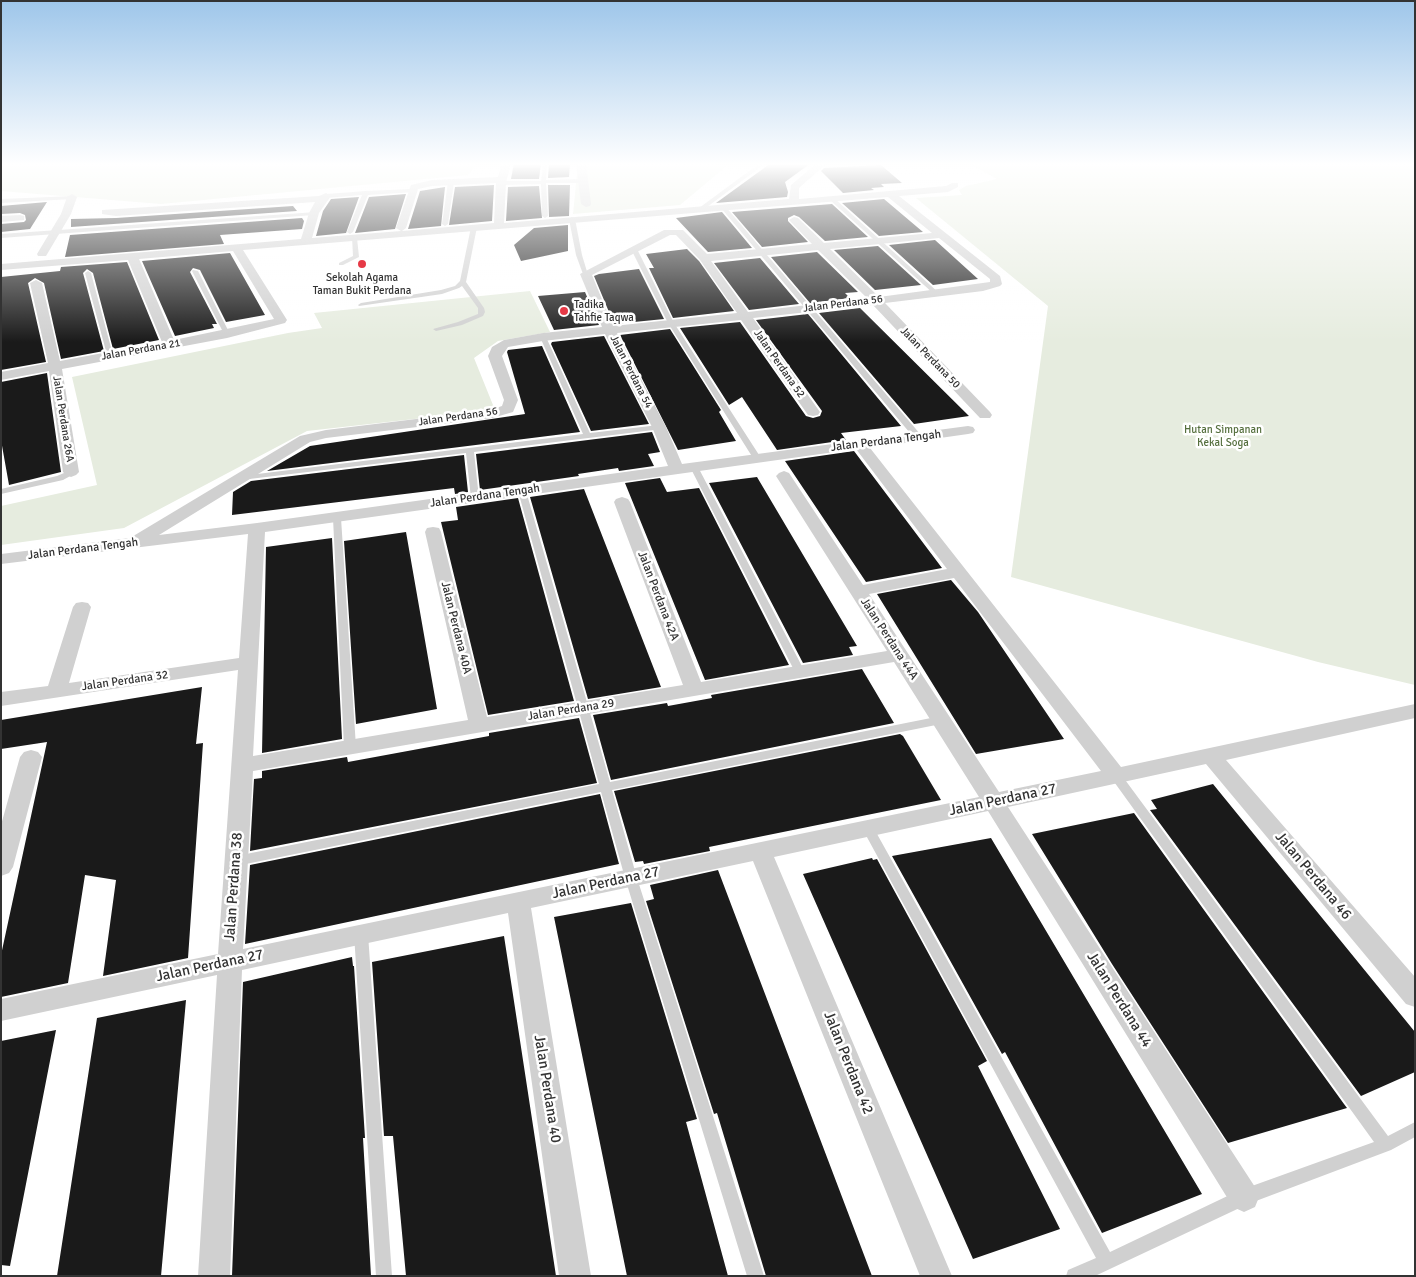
<!DOCTYPE html>
<style>
body{margin:0}
#map{position:relative;width:1416px;height:1277px;overflow:hidden;background:#fff;font-family:Signika,sans-serif}
canvas{display:block}
.frame{position:absolute;inset:0;border:2px solid #333;pointer-events:none}
</style>
<div id="map">
<canvas width="1416" height="1277"></canvas>
<div class="frame"></div>
</div>
<script>
const context = document.querySelector('canvas').getContext('2d');
context.lineJoin = 'round';
function fillPath(path, color) { context.fillStyle = color; context.fill(path, 'evenodd'); }
const toPath = rows => new Path2D(rows.map(r => 'M' + r).join(''));
function strokePath(path, color, width, dash) { context.strokeStyle = color; context.lineWidth = width; context.lineCap = dash ? 'butt' : 'round'; context.setLineDash(dash || []); context.stroke(path); }
function drawText(font, color, halo, rows, align = 'center') {
  context.font = font + ' Signika,sans-serif'; context.lineWidth = 5; context.setLineDash([]); context.textBaseline = 'middle'; context.strokeStyle = halo; context.fillStyle = color; for (const [text, x, y, turn = 0] of rows) {
    context.save(); context.translate(x, y); context.rotate((+turn || 0) * Math.PI / 180); context.textAlign = isNaN(turn) ? turn : align; if (halo) context.strokeText(text, 0, 0); context.fillText(text, 0, 0); context.restore();
  }
}
fillPath(toPath([
 [1,163,478,163,468,175,161,204,1,191],
 [578,163,687,163,728,165,680,205,573,214],
 [968,163,1415,163,1415,685,1318,662,1011,577,1048,306,916,198,962,195,959,190,966,186,997,179],
 [530,291,550,332,498,341,474,358,495,410,307,431,124,528,1,545,1,506,97,485,72,377,288,333,322,328,314,313]
]), '#e6ecdf');
fillPath(toPath([
 [514,163,541,163,539,179,511,179],
 [549,163,570,163,569,177,548,178],
 [771,163,811,163,785,182,788,192,787,197,716,203],
 [881,165,902,183,881,184,884,187,871,188,874,190,843,193,821,171,824,168],
 [494,185,492,221,449,225,455,187],
 [548,185,570,185,569,216,549,217],
 [539,186,542,218,506,221,508,187],
 [445,187,441,226,408,229,420,191],
 [406,194,395,229,355,233,369,197],
 [359,197,346,233,316,236,323,211,331,199],
 [884,199,923,232,879,236,842,203],
 [47,202,30,229,1,232,1,224,24,222,26,220,25,215,20,213,1,214,1,206],
 [832,204,868,237,825,241,799,217,794,215,788,218,788,221,808,242,762,247,732,212],
 [293,206,297,211,71,227,71,219,116,218],
 [722,212,752,248,708,252,676,218],
 [302,218,304,221,302,229,220,235,224,244,65,257,70,235],
 [568,225,568,251,521,261,514,245,534,228],
 [935,240,978,279,933,285,889,245],
 [878,246,921,285,875,290,834,250],
 [687,249,699,261,734,311,673,318,649,268,654,268,646,254],
 [817,252,858,292,845,293,850,298,810,303,771,257],
 [230,253,265,315,226,322,200,270,193,268,190,272,217,324,212,324,214,328,175,336,142,261],
 [760,258,799,304,749,310,714,263],
 [127,262,159,340,113,349,93,273,87,269,83,273,104,351,61,359,44,283,35,278,28,283,46,362,1,370,1,277,60,271,61,267],
 [639,269,664,319,614,324,594,276,599,274],
 [585,292,599,325,554,330,538,296],
 [860,308,969,416,914,424,819,313],
 [808,314,901,426,841,433,846,440,777,450,742,397,729,405,680,328,740,322,806,416,813,418,820,416,822,411,756,320],
 [670,329,721,410,719,412,736,441,678,450,620,335],
 [604,336,649,424,591,431,551,344,552,342],
 [542,346,580,432,267,471,310,446,525,414,507,352,508,350],
 [47,373,61,472,9,485,1,440,1,382],
 [652,432,660,452,648,454,654,466,619,471,618,468,578,474,579,476,480,490,476,454],
 [854,451,942,568,866,582,785,461],
 [464,455,468,492,455,494,454,488,232,515,233,492,251,481],
 [757,477,857,646,849,647,853,655,803,663,709,483],
 [660,478,667,492,699,488,789,665,705,680,625,483],
 [584,489,661,687,588,699,530,497],
 [518,498,574,701,488,715,441,522,458,520,456,507],
 [406,532,437,709,356,724,344,541],
 [332,538,342,739,262,753,266,547],
 [951,580,978,612,1064,739,976,754,877,594],
 [862,669,894,723,611,780,593,715,667,703,668,706,712,698,711,695],
 [202,687,196,744,203,743,188,958,103,976,116,880,85,875,68,983,1,997,1,955,47,742,1,749,1,720],
 [579,718,597,783,250,851,254,779,262,778,262,771,347,757,348,762,489,736,489,733],
 [900,734,903,736,941,800,709,847,710,851,644,864,643,861,635,862,614,791],
 [1213,784,1415,1032,1415,1072,1361,1096,1150,810,1157,809,1151,800],
 [600,794,619,864,245,944,250,865],
 [1134,813,1344,1104,1347,1108,1228,1143,1112,964,1032,834],
 [991,838,1202,1194,1102,1233,1005,1052,1002,1054,892,856],
 [872,858,873,860,877,859,987,1061,978,1066,1060,1229,973,1259,803,874],
 [718,870,872,1276,766,1276,717,1113,714,1114,646,901,654,899,650,885],
 [631,903,697,1119,686,1122,728,1276,627,1276,554,917],
 [504,936,556,1276,406,1276,393,1136,384,1136,372,962],
 [352,957,353,966,354,966,365,1138,363,1138,371,1276,232,1276,243,982],
 [186,1000,161,1276,57,1276,97,1018],
 [56,1030,10,1266,1,1265,1,1041]
]), '#1a1a1a');
fillPath(toPath([
 [543,163,547,163,546,180,582,179,585,181,582,183,546,183,548,216,545,218,542,216,541,184,501,185,498,183,501,181,541,181,543,163],
 [760,163,766,163,703,210,699,210,699,208,760,163],
 [451,180,454,182,448,224,445,226,442,224,448,182,451,180],
 [412,189,414,192,368,195,353,232,350,234,347,232,362,195,326,198,323,196,326,194,366,191,412,189],
 [74,196,75,197,72,199,1,203,1,199,74,196],
 [830,198,834,198,939,293,939,295,935,295,830,200,830,198],
 [721,206,725,206,921,435,921,439,915,439,721,208,721,206],
 [316,212,317,213,314,215,1,238,1,234,316,212],
 [572,217,575,219,582,255,588,275,583,274,576,255,569,219,572,217],
 [474,225,477,227,466,282,484,308,485,312,483,316,462,325,436,331,433,329,458,322,478,314,478,308,462,286,459,288,442,294,359,306,358,305,361,303,441,290,455,286,460,281,471,227,474,225],
 [352,237,357,238,359,257,343,265,339,265,339,263,353,256,352,237],
 [632,248,637,249,674,323,761,458,760,460,754,460,753,458,668,323,631,249,632,248],
 [193,270,198,271,230,334,229,335,224,334,192,271,193,270],
 [88,271,91,273,113,355,112,356,107,355,85,273,88,271],
 [543,335,546,337,590,433,659,425,662,425,662,429,474,452,479,498,475,501,471,498,466,453,241,480,237,478,241,476,583,434,540,337,543,335],
 [691,465,694,465,698,467,805,672,804,674,796,674,795,672,690,467,691,465],
 [71,470,74,470,74,474,63,480,1,494,1,489,57,476,71,470],
 [522,488,526,491,610,782,941,716,945,717,946,720,945,723,941,724,612,790,637,878,764,1276,747,1276,625,878,601,792,236,866,232,864,230,861,232,858,236,856,599,784,518,491,522,488],
 [337,515,341,518,356,747,354,750,350,751,346,750,344,747,333,518,337,515],
 [1116,772,1120,773,1388,1136,1415,1122,1415,1137,1391,1150,1248,1204,1095,1276,1066,1276,1068,1270,1096,1258,862,828,864,825,868,824,872,825,1110,1252,1238,1191,1374,1142,1112,779,1110,776,1112,773,1116,772],
 [361,929,366,930,368,934,392,1276,376,1276,354,934,356,930,361,929]
]), '#d0d0d0');
fillPath(toPath([
 [502,163,511,163,506,183,504,223,789,199,791,185,817,163,827,163,799,188,799,199,946,186,952,183,958,183,958,187,948,192,899,196,1000,276,1002,284,1000,286,983,291,885,303,990,412,992,415,990,418,980,418,873,305,753,318,820,412,818,415,813,416,808,415,741,320,617,333,666,427,682,464,968,426,973,427,975,430,973,433,968,434,870,448,1121,767,1415,704,1415,718,1226,760,1415,977,1415,1007,1406,1004,1206,764,1008,807,1255,1187,1259,1197,1255,1207,1244,1212,1233,1207,988,811,774,857,952,1276,920,1276,753,861,531,908,591,1276,559,1276,508,913,242,970,230,1276,198,1276,217,975,1,1021,1,999,218,954,238,670,1,706,1,692,48,686,73,607,76,603,82,602,88,603,91,607,69,683,239,658,248,534,1,564,1,554,130,538,300,436,326,430,490,410,502,406,504,400,488,356,492,347,504,340,543,333,602,327,580,274,664,230,683,230,707,254,812,244,789,220,794,217,798,218,824,243,932,233,888,197,243,250,287,320,285,323,227,338,62,369,79,472,76,475,71,477,66,475,63,472,49,371,1,380,1,372,48,363,30,283,36,280,42,283,60,361,162,342,128,260,1,270,1,264,301,239,309,213,315,202,116,216,102,214,102,210,319,196,326,193,331,196,319,213,312,238,401,231,396,228,411,185,432,180,498,177,502,163],
 [496,183,494,223,402,231,406,228,418,189,432,186,496,183],
 [670,235,676,235,700,260,737,313,613,326,592,275,670,235],
 [939,238,990,279,990,282,879,297,830,249,939,238],
 [818,250,867,298,748,312,711,261,818,250],
 [233,251,274,319,174,340,139,259,233,251],
 [605,334,652,427,668,466,257,523,159,535,310,442,326,438,492,418,513,412,518,400,502,356,508,347,543,341,605,334],
 [856,449,947,569,863,585,789,473,784,471,779,473,776,476,887,651,701,682,630,502,628,499,622,497,616,499,614,502,683,685,487,717,441,532,439,528,433,527,427,528,425,532,468,720,253,756,265,532,856,449],
 [954,578,1101,771,999,792,869,594,954,578],
 [894,662,979,797,243,949,253,771,894,662],
 [576,163,586,163,591,204,590,206,586,207,581,204,576,163],
 [72,194,77,197,71,214,46,256,38,256,37,254,61,214,67,197,72,194],
 [20,215,24,216,24,220,1,222,1,216,20,215],
 [31,750,38,752,42,757,13,867,9,873,1,876,1,825,20,757,24,752,31,750]
]), '#d0d0d0');
const sky = context.createLinearGradient(0, 0, 0, 342);
sky.addColorStop(0, '#9ec6ea');
sky.addColorStop(0.48, '#fff');
sky.addColorStop(1, '#ffffff00');
context.fillStyle = sky;
context.fillRect(0, 0, 1416, 342);
for (const [x, y, r, color] of [
 [362,264,5,"#e63946"],
 [564,311,5,"#e63946"]
]) { const dot = new Path2D(); dot.arc(x, y, r, 0, 2 * Math.PI); context.fillStyle = color; context.fill(dot); strokePath(dot, '#fff', 2); }
drawText('11px', '#333', '#fff', [
 ["Sekolah Agama",362,278],
 ["Taman Bukit Perdana",362,291],
 ["Tadika",574,305,"left"],
 ["Tahfie Taqwa",574,318,"left"]
]);
drawText('11px', '#333', '#fff', [
 ["Jalan Perdana 56",843,304,-7],
 ["Jalan Perdana 21",141,350,-10],
 ["Jalan Perdana 50",930,358,46],
 ["Jalan Perdana 52",779,364,55],
 ["Jalan Perdana 54",631,372,63],
 ["Jalan Perdana 56",458,417,-8],
 ["Jalan Perdana 26A",63,419,81]
]);
drawText('11px', '#56703f', '#fff', [
 ["Hutan Simpanan",1223,430],
 ["Kekal Soga",1223,443]
]);
drawText('12px', '#333', '#fff', [
 ["Jalan Perdana Tengah",886,441,-7],
 ["Jalan Perdana Tengah",485,496,-8],
 ["Jalan Perdana Tengah",83,549,-7],
 ["Jalan Perdana 42A",658,596,69],
 ["Jalan Perdana 40A",456,628,76],
 ["Jalan Perdana 44A",889,639,57],
 ["Jalan Perdana 32",125,681,-8],
 ["Jalan Perdana 29",571,710,-9]
]);
drawText('15px', '#333', '#fff', [
 ["Jalan Perdana 27",1003,800,-12],
 ["Jalan Perdana 46",1313,876,50],
 ["Jalan Perdana 27",606,883,-12],
 ["Jalan Perdana 38",234,887,-86],
 ["Jalan Perdana 27",210,966,-12],
 ["Jalan Perdana 44",1119,1000,58],
 ["Jalan Perdana 42",848,1063,68],
 ["Jalan Perdana 40",547,1089,81]
]);
</script>
